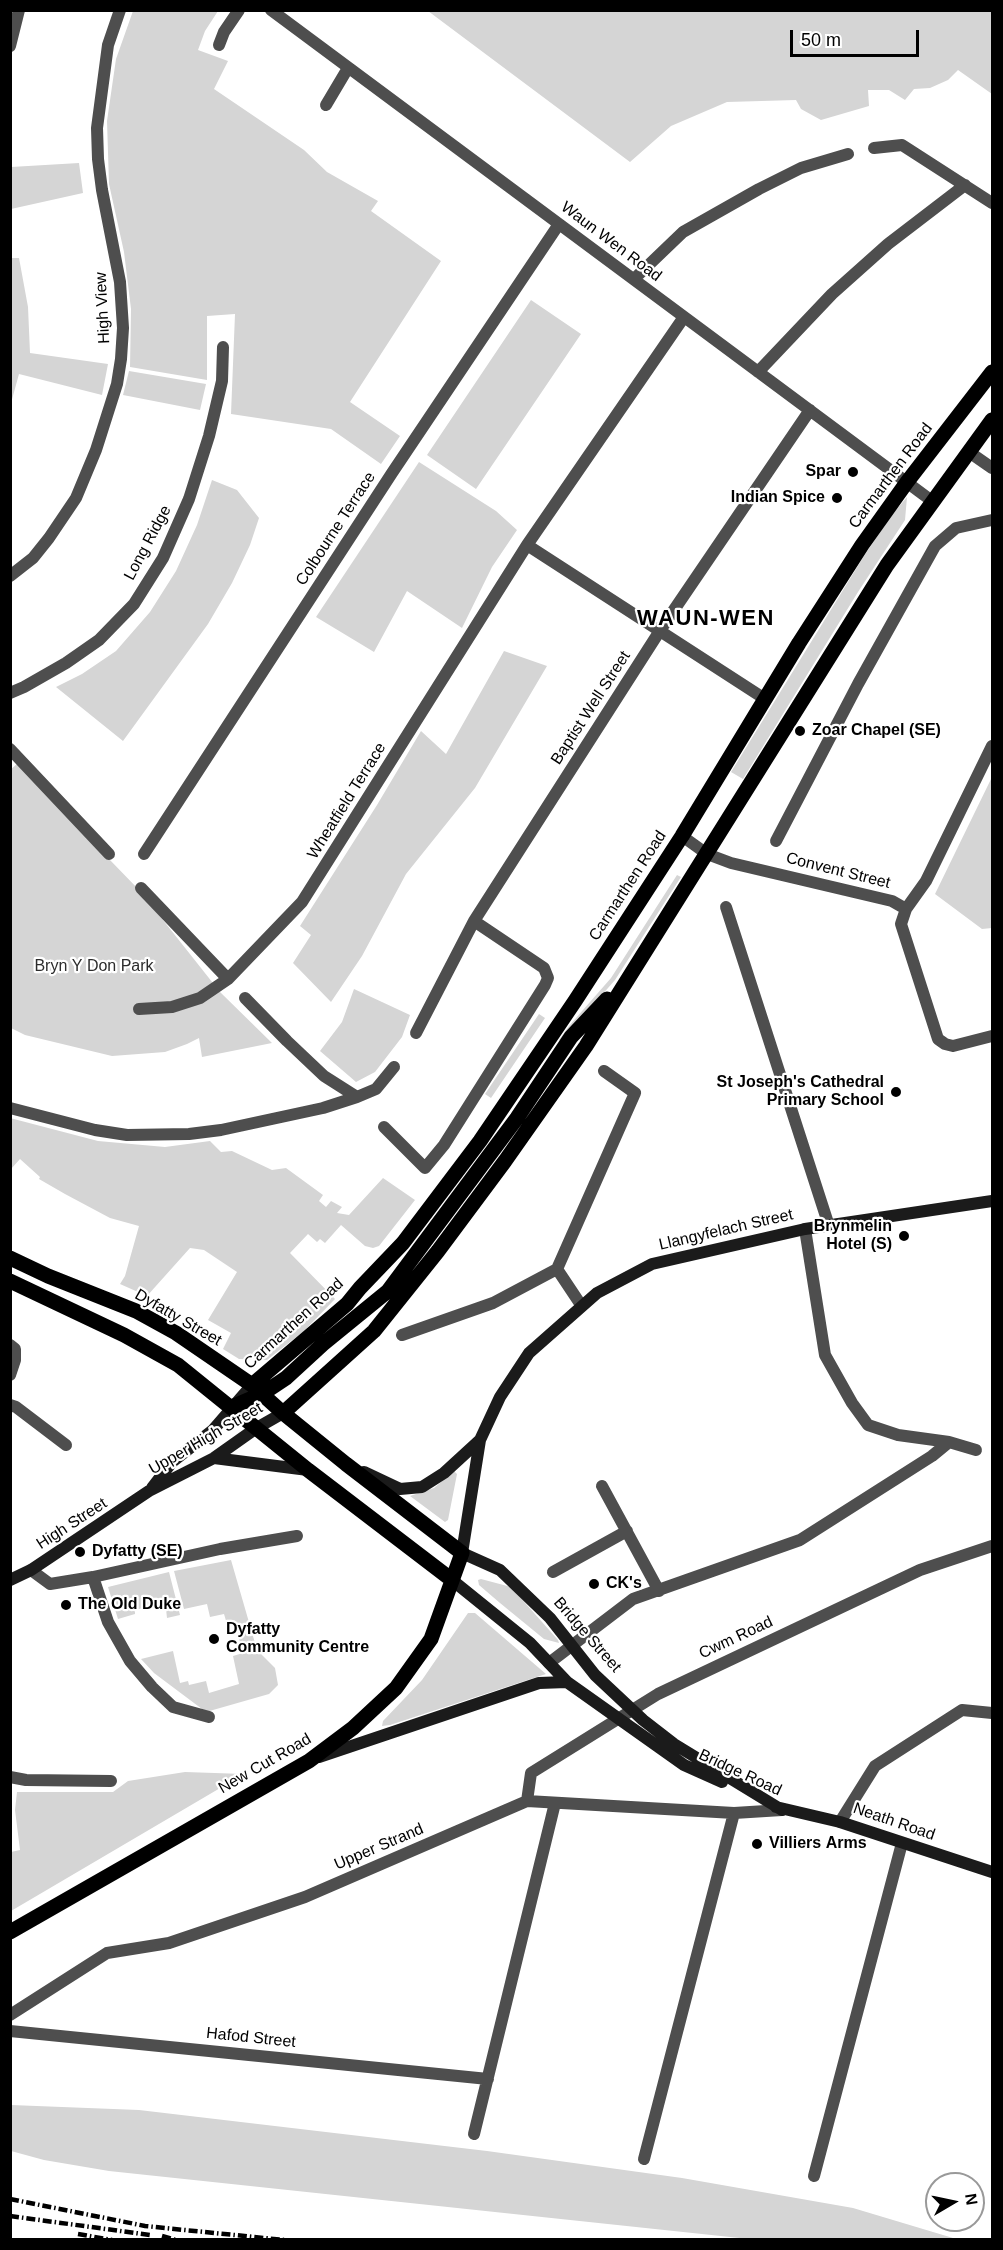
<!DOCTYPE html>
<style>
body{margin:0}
#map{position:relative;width:1003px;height:2250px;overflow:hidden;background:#fff;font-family:Arial,sans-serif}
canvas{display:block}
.frame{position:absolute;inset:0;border:12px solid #000;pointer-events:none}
.north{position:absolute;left:925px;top:2172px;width:60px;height:60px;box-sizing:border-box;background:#fff;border:2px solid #999;border-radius:50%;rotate:81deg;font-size:16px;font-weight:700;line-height:24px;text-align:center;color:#000}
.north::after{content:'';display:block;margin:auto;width:21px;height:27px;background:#000;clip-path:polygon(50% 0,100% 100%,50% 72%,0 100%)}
.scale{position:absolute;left:790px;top:30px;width:129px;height:27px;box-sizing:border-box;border:3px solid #000;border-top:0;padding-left:8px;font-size:18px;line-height:21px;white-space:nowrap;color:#000;-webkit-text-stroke:4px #fff;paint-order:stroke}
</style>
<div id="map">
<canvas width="1003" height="2250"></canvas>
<div class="frame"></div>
<div class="north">N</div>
<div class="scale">50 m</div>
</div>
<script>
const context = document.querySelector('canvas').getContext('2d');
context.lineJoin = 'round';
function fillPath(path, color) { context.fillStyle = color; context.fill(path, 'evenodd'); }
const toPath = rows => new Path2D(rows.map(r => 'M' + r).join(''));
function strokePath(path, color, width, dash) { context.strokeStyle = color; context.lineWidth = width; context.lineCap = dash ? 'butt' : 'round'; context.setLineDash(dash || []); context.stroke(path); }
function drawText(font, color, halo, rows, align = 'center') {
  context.font = font + ' Arial,sans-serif'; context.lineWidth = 4.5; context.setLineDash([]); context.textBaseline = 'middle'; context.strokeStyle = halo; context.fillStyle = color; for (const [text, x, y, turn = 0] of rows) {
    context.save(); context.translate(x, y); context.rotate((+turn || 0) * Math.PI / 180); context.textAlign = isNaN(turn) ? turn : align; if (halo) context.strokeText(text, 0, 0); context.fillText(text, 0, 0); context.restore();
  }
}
fillPath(toPath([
 [133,11,218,11,205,31,198,50,228,61,214,89,304,150,327,172,378,201,371,211,441,261,350,402,400,436,381,464,331,429,231,414,235,314,207,316,207,380,130,367,131,309,124,252,109,184,107,121,116,59],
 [428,11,992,11,992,94,958,70,948,80,930,88,914,89,905,100,889,90,868,90,869,106,821,120,801,109,796,100,727,102,671,126,630,162],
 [79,163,83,193,11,209,11,167],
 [11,258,19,258,28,307,30,353,108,364,102,395,19,374,11,403],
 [531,300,581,334,476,489,427,455],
 [129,371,206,384,200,410,123,395],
 [419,462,496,511,517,530,492,567,462,628,407,591,374,652,316,617],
 [212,480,237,490,259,518,250,545,232,583,208,624,123,741,56,687,82,674,116,651,150,612,176,571,197,525],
 [907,497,905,520,858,592,743,779,731,772,864,556,891,516],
 [504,651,547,666,475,788,406,874,362,956,331,1002,293,963,311,935,300,926,377,805,421,731,446,754],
 [17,764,140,891,220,992,272,1043,202,1057,199,1038,187,1044,165,1052,112,1056,25,1035,11,1028,10,770],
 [992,777,992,928,982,929,935,894],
 [677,875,681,877,615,980,573,1028,563,1043,559,1040,569,1026,611,978],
 [354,989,410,1015,402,1037,375,1072,356,1082,320,1051,342,1022],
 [539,1014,545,1018,491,1098,485,1094],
 [10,1118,98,1141,165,1147,210,1141,221,1152,232,1151,272,1170,286,1168,323,1195,319,1201,326,1207,331,1201,342,1207,337,1213,349,1215,383,1178,415,1200,379,1246,373,1248,365,1246,341,1225,325,1243,320,1239,317,1242,308,1234,290,1253,335,1299,304,1331,267,1360,239,1359,223,1349,231,1333,208,1320,237,1272,204,1250,190,1248,147,1296,120,1284,125,1276,139,1226,110,1218,65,1194,39,1179,40,1177,20,1159,11,1169],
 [454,1471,457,1474,448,1520,445,1522,410,1496,434,1488],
 [231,1560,257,1650,275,1668,278,1685,269,1694,206,1712,154,1673,141,1659,173,1651,180,1683,188,1681,189,1685,206,1681,209,1693,239,1684,233,1656,243,1653,235,1624,227,1624,224,1614,210,1617,207,1604,184,1609,174,1571],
 [169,1572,180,1615,167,1618,166,1609,169,1609,167,1602,135,1610,135,1614,118,1619,108,1587],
 [481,1579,511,1587,558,1640,559,1643,544,1639,500,1603,479,1585,478,1580],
 [468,1613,475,1613,546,1674,390,1725,382,1726,383,1721,422,1680],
 [185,1772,244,1774,11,1911,11,1852,20,1850,15,1810,17,1792,113,1792,128,1781],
 [11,2105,139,2110,487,2151,682,2178,853,2208,953,2238,749,2239,109,2171,44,2160,11,2151]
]), '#d5d5d5');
strokePath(toPath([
 [271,10,932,501],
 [219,45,224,32,239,10],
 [10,46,19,10],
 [326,105,348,68],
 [874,148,902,145,992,203],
 [634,279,683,232,759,189,801,168,848,154],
 [758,372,832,294,888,244,965,185],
 [969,452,992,468],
 [527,545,765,699],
 [10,576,33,558,49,538,76,498,96,450,117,384,121,359,123,328,120,282,102,190,98,159,97,128,108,45,120,10],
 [10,693,24,687,66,663,99,640,134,604,163,558,189,499,209,436,222,381,223,347],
 [992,746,926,881,906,909,901,924,938,1039,945,1044,953,1046,992,1036],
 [10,749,109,854],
 [682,836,707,854,731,863,892,901,906,909],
 [776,841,858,684,935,546,956,528,992,520],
 [144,854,392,473,559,224],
 [141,888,228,979],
 [726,907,829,1226],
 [245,998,287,1041,324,1076,357,1097],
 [139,1009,172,1007,200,998,228,979,302,902,527,545,684,317],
 [416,1033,474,921,661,629,810,410],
 [10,1108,95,1130,127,1135,189,1134,221,1130,323,1108,357,1097,376,1089,394,1067],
 [384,1127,425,1168,444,1145,545,985,548,978,544,968,474,921],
 [805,1229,825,1355,852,1403,868,1425,898,1435,949,1442,976,1450],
 [557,1269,635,1093,604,1071],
 [402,1335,493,1303,557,1269,581,1305],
 [10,1345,15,1349,15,1360,10,1375],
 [10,1405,16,1407,66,1445],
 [602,1486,659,1591],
 [31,1570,50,1584,93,1577,220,1549,297,1536],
 [553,1572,627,1531],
 [93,1577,108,1622,130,1661,152,1687,173,1707,209,1717],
 [549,1663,633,1599,800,1540,932,1456,949,1442],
 [10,1777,26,1780,111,1781],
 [527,1801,531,1773,658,1694,920,1570,992,1546],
 [840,1822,875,1766,962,1710,992,1713],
 [10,2015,107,1953,169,1943,305,1897,527,1801,734,1813,782,1810],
 [10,2031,488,2079],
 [474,2134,555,1803],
 [644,2159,734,1813],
 [814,2176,902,1843]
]), '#4e4e4e', 12);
strokePath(toPath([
 [214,1458,308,1470],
 [364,1472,400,1489,422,1487,444,1473,480,1440],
 [152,1488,172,1462,213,1430,252,1385],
 [10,1580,31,1570,149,1491,214,1458,255,1429,283,1413],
 [452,1580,530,1643,567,1682,684,1765,722,1782],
 [319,1757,539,1683,567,1682],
 [776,1807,840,1822,992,1872],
 [782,1810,674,1744,643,1720,595,1675,550,1618,500,1570,462,1553,480,1440,500,1397,529,1353,597,1293,652,1264,805,1229,992,1201]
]), '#1b1b1b', 12);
strokePath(toPath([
 [10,1258,48,1276,136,1311,176,1333,252,1385,283,1413,346,1464,462,1553,431,1639,396,1688,353,1728,309,1761,10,1932],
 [10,1281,124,1335,178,1365,308,1470,452,1580],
 [252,1385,347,1304,360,1288,403,1243,480,1141,575,1001,682,836,799,643,862,545,907,482,992,372],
 [232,1407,262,1394,286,1378,323,1344,388,1291,517,1118,571,1037,607,999],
 [283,1413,374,1331,438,1251,505,1161,586,1046,887,565,992,420]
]), '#000', 15);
strokePath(toPath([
 [10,2199,145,2226,284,2240],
 [10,2216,150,2235],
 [78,2234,112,2240],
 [162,2236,176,2240]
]), '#000', 4.5, [9, 3, 1.5, 3]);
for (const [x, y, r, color] of [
 [853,472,6,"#000"],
 [837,498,6,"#000"],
 [800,731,6,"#000"],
 [896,1092,6,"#000"],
 [904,1236,6,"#000"],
 [80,1552,6,"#000"],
 [594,1584,6,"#000"],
 [66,1605,6,"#000"],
 [214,1639,6,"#000"],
 [757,1844,6,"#000"]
]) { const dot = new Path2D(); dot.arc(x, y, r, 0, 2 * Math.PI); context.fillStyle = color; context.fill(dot); strokePath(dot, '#fff', 2); }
drawText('16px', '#000', '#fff', [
 ["Waun Wen Road",611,242,37],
 ["High View",103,308,-93],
 ["Carmarthen Road",891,476,-53],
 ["Colbourne Terrace",336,529,-57],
 ["Long Ridge",148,543,-62],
 ["Baptist Well Street",591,708,-57],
 ["Wheatfield Terrace",347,801,-58],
 ["Convent Street",838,871,14],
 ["Carmarthen Road",628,886,-57],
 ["Llangyfelach Street",726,1230,-13],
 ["Dyfatty Street",178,1318,30],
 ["Carmarthen Road",294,1324,-42],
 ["Upper High Street",206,1439,-30],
 ["High Street",72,1524,-33],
 ["Bridge Street",587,1635,49],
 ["Cwm Road",736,1638,-25],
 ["New Cut Road",265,1764,-30],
 ["Bridge Road",740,1773,25],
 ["Neath Road",894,1822,19],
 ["Upper Strand",379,1847,-23],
 ["Hafod Street",251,2038,6]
]);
drawText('bold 16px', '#000', '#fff', [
 ["Spar",841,472,"right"],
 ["Indian Spice",825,498,"right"],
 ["Zoar Chapel (SE)",812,731],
 ["St Joseph's Cathedral",884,1083,"right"],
 ["Primary School",884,1101,"right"],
 ["Brynmelin",892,1227,"right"],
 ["Hotel (S)",892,1245,"right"],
 ["Dyfatty (SE)",92,1552],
 ["CK's",606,1584],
 ["The Old Duke",78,1605],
 ["Dyfatty",226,1630],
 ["Community Centre",226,1648],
 ["Villiers Arms",769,1844]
], 'left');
drawText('16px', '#2c2c2c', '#fff', [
 ["Bryn Y Don Park",94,967]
]);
context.letterSpacing = '1.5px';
drawText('bold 22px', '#000', '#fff', [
 ["WAUN-WEN",706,619]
]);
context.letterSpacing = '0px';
</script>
